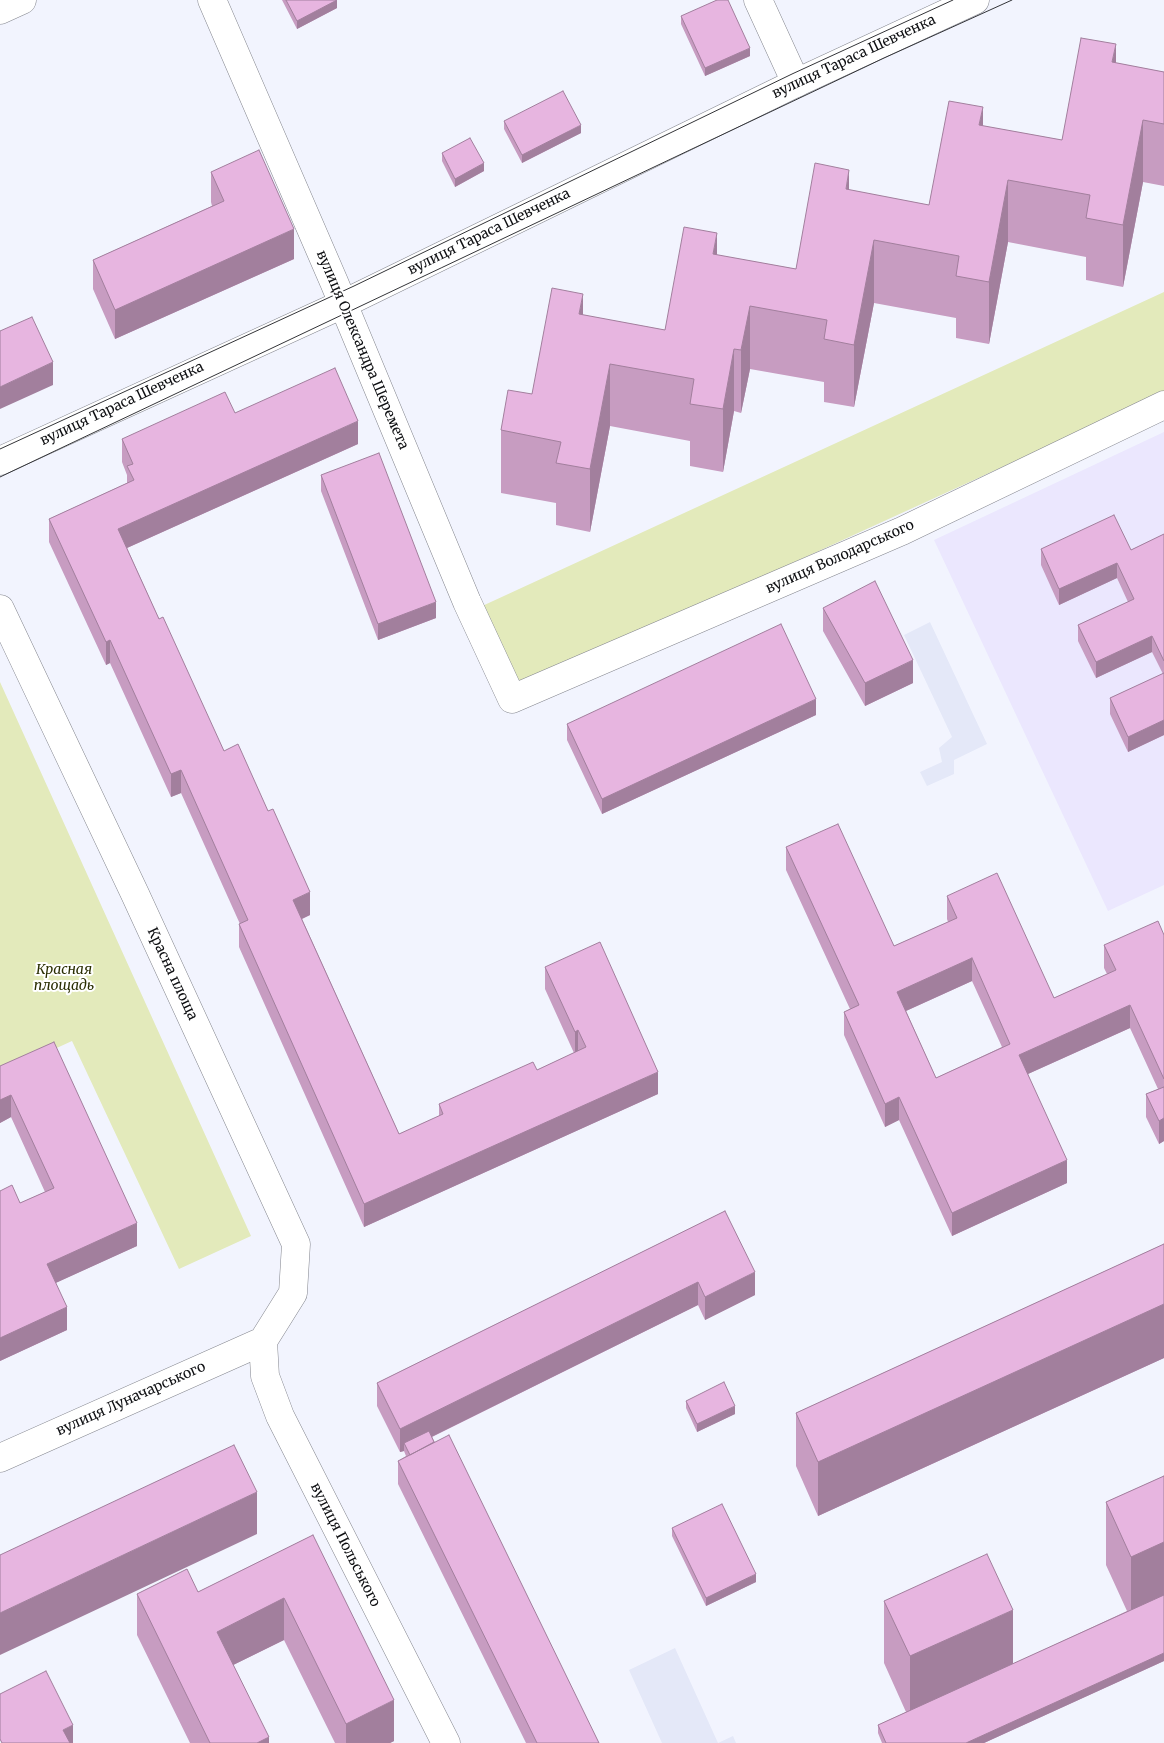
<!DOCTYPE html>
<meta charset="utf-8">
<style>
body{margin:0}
canvas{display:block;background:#f2f4fe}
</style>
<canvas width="1164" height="1743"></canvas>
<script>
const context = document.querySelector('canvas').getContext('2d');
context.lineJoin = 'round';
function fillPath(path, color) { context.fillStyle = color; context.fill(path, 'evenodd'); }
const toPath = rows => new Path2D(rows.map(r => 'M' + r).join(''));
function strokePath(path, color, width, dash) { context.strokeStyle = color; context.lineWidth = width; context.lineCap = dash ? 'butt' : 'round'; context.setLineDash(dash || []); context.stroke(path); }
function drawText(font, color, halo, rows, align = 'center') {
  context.font = font + ' Merriweather,serif'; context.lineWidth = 4; context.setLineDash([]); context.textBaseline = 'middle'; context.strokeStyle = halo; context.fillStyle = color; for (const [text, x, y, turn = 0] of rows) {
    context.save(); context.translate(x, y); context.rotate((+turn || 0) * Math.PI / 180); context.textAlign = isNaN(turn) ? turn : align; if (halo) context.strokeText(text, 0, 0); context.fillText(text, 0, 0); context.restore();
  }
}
fillPath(toPath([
 [930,622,987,744,954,760,954,774,927,786,920,772,942,762,939,748,952,737,904,635],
 [675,1648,718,1743,733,1736,736,1743,662,1743,629,1670]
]), '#e4e8f8');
fillPath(toPath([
 [1164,432,1164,885,1108,911,934,540]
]), '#ebe7fe');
fillPath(toPath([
 [1164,292,1164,393,515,690,480,607],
 [0,682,251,1236,179,1269,72,1041,0,1074]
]), '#e3eabb');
const street = toPath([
 [212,0,334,282,467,602,512,699,902,531,1164,405],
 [758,0,796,83],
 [0,609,135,894,296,1244,293,1293,263,1341],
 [263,1341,265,1376,280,1416,446,1743],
 [0,1458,263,1341]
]);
const secondary = toPath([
 [0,10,22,0],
 [0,461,343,304,796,83,975,0]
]);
strokePath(street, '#84868e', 29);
strokePath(secondary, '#84868e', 29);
strokePath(street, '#fff', 28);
strokePath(secondary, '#fff', 28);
strokePath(toPath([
 [0,449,354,286,792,74,953,0],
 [0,477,884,58,1012,0]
]), '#333438', 1);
fillPath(toPath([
 [282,0,337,0,337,8,297,29],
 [681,16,750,56,705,76,681,24],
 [1116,63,1164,72,1164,186,1143,182,1123,287,1086,280,1086,257,1008,242,989,344,956,338,956,318,874,303,854,407,824,402,824,382,750,369,741,413,734,411,723,472,690,466,690,441,610,426,590,532,556,525,556,503,501,493,501,430,532,394,583,315,665,330,717,255,796,269,849,190,929,205,983,126,1062,140],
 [504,121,581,133,522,163,504,129],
 [442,153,484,171,455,187,442,161],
 [211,172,294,259,115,339,93,289,93,260,212,206,211,202],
 [235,413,358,444,127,548,159,619,224,751,310,915,302,919,399,1134,439,1116,439,1104,537,1070,574,1053,545,989,545,967,658,1094,364,1227,239,947,239,924,240,924,181,793,171,797,110,663,106,665,49,542,49,519,127,483,127,475,122,462,122,439],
 [321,475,436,618,378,640,321,491],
 [1164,534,1164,735,1128,752,1110,714,1110,698,1163,674,1152,652,1096,678,1078,641,1078,625,1128,602,1117,578,1059,605,1041,565,1041,549,1131,550],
 [823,608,913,683,865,706,823,631],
 [816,715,602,814,567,740,567,724],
 [786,847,894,946,948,922,947,919,947,896,1054,998,1107,974,1104,968,1104,945,1164,935,1164,1141,1159,1144,1146,1117,1146,1094,1158,1089,1130,1028,1028,1074,1067,1183,952,1236,899,1120,885,1127,844,1035,844,1012,850,1009,786,870],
 [972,981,1002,1047,936,1078,906,1011],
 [0,1066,137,1246,55,1283,67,1330,0,1361,0,1191,20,1203,45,1192,11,1117,0,1123],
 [725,1211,755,1295,705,1320,698,1305,432,1437,599,1743,526,1743,398,1484,398,1461,406,1456,404,1451,400,1452,377,1406,377,1383],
 [1164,1244,1164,1358,818,1516,796,1466,796,1413],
 [686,1401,735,1414,697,1432,686,1408],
 [1164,1476,1164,1661,984,1743,882,1743,878,1733,878,1725,906,1712,884,1663,884,1601,1013,1664,1127,1611,1106,1565,1106,1502],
 [672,1528,756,1582,706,1606,672,1536],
 [313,1535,394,1741,390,1743,335,1743,284,1640,233,1665,269,1743,190,1743,137,1635,137,1594,198,1592]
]), '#c79cc1');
fillPath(toPath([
 [337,0,337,8,297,29,297,21],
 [1116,44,1116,106,1112,62],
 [750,48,750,56,705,76,705,68],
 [983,107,983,170,979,125],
 [1143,120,1143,182,1123,287,1123,225],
 [581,125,581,133,522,163,522,155],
 [484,163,484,171,455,187,455,179],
 [849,170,849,232,846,189],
 [1008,180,1008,242,989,344,989,282],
 [294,229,294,259,115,339,115,310],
 [717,233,717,296,713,254],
 [874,240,874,303,854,407,854,345],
 [583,294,583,357,579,314],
 [750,306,750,369,741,413,741,350],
 [734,349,734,411,723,472,723,409],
 [53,362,53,385,0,409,0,387],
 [610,364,610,426,590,532,590,469],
 [358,421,358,444,118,552,118,529],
 [1117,563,1117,578,1059,605,1059,589],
 [436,602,436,618,378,640,378,624],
 [1152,636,1152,652,1096,678,1096,662],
 [110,640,110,663,106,665,106,642],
 [913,660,913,683,865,706,865,683],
 [816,699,816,715,602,814,602,799],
 [1164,720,1164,735,1128,752,1128,737],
 [181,770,181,793,171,797,171,774],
 [310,892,310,915,293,923,293,900],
 [972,958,972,981,897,1015,897,992],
 [1130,1005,1130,1028,1019,1078,1019,1055],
 [578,1030,578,1053,575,1055,575,1032],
 [658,1072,658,1094,364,1227,364,1204],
 [11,1095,11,1117,0,1123,0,1100],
 [899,1097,899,1120,885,1127,885,1104],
 [1164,1118,1164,1141,1159,1144,1159,1121],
 [1067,1160,1067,1183,952,1236,952,1213],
 [137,1223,137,1246,47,1287,47,1264],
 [755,1272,755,1295,705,1320,705,1297],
 [698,1282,698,1305,407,1449,404,1443,404,1451,400,1452,400,1429],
 [1164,1304,1164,1358,818,1516,818,1462],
 [67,1307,67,1330,0,1361,0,1338],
 [735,1406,735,1414,697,1432,697,1424],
 [257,1492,257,1534,0,1655,0,1613],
 [1164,1542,1164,1604,1131,1619,1131,1557],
 [756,1574,756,1582,706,1606,706,1598],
 [284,1598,284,1640,217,1673,217,1632],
 [1013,1610,1013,1672,910,1719,910,1656],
 [1164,1653,1164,1661,984,1743,966,1743],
 [394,1700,394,1741,390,1743,346,1743,346,1724],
 [73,1725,73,1743,63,1743,63,1730],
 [269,1737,269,1743,257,1743]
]), '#a27f9d');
const building = toPath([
 [286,0,337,0,297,21,286,0],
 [717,0,728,0,750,48,705,68,681,16,717,0],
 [1081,38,1116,44,1112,62,1164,72,1164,124,1143,120,1123,225,1086,218,1090,195,1008,180,989,282,956,276,959,256,874,240,854,345,824,339,827,320,750,306,741,350,734,349,723,409,690,404,694,379,610,364,590,469,556,463,561,442,501,430,508,390,532,394,552,288,583,294,579,314,665,330,684,227,717,233,713,254,796,269,815,163,849,170,846,189,929,205,949,101,983,107,979,125,1062,140,1081,38],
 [563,91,581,125,522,155,504,121,563,91],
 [470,138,484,163,455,179,442,153,470,138],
 [259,150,294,229,115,310,93,260,224,201,211,172,259,150],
 [32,317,53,362,0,387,0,331,32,317],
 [335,368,358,421,118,529,159,619,163,617,224,751,238,744,268,811,273,809,310,892,293,900,399,1134,443,1114,439,1104,533,1062,537,1070,586,1047,578,1030,575,1032,545,967,600,942,658,1072,364,1204,239,924,248,920,181,770,171,774,110,640,106,642,49,519,134,480,127,466,133,464,122,439,225,392,235,413,335,368],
 [379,453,436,602,378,624,321,475,379,453],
 [1114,515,1131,550,1164,534,1164,661,1152,636,1096,662,1078,625,1134,599,1117,563,1059,589,1041,549,1114,515],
 [875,581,913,660,865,683,823,608,875,581],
 [781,624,816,699,602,799,567,724,781,624],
 [1164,673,1164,720,1128,737,1110,698,1164,673],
 [838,824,894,946,957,918,947,896,997,873,1054,998,1116,970,1104,945,1158,921,1164,935,1164,1079,1130,1005,1019,1055,1067,1160,952,1213,899,1097,885,1104,844,1012,859,1005,786,847,838,824],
 [972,958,1010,1044,936,1078,897,992,972,958],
 [54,1042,137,1223,47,1264,67,1307,0,1338,0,1191,12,1185,20,1203,54,1188,11,1095,0,1100,0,1066,54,1042],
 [1164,1087,1164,1118,1159,1121,1146,1094,1164,1087],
 [725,1211,755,1272,705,1297,698,1282,400,1429,377,1383,725,1211],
 [1164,1244,1164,1304,818,1462,796,1413,1164,1244],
 [724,1382,735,1406,697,1424,686,1401,724,1382],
 [429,1431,434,1442,410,1455,404,1443,429,1431],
 [449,1435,599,1743,537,1743,398,1461,449,1435],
 [234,1445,257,1492,0,1613,0,1555,234,1445],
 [1164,1476,1164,1542,1131,1557,1106,1502,1164,1476],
 [722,1504,756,1574,706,1598,672,1528,722,1504],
 [313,1535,394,1700,346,1724,284,1598,217,1632,269,1737,257,1743,210,1743,137,1594,187,1569,198,1592,313,1535],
 [987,1554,1013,1610,910,1656,884,1601,987,1554],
 [1164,1595,1164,1653,966,1743,886,1743,878,1725,1164,1595],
 [46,1671,73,1725,63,1730,70,1743,2,1743,0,1739,0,1694,46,1671]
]);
fillPath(building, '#e7b5e0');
strokePath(building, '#a27f9d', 1);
drawText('14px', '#0e0f12', '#fff', [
 ["вулиця Тараса Шевченка",854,57,-25],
 ["вулиця Тараса Шевченка",489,232,-26],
 ["вулиця Олександра Шеремета",362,350,67],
 ["вулиця Тараса Шевченка",122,404,-25],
 ["вулиця Володарського",840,557,-24],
 ["Красна площа",172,974,65],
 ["вулиця Луначарського",131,1399,-24],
 ["вулиця Польського",345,1545,63]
]);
drawText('italic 14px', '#292d00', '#fff', [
 ["Красная",64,970],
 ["площадь",64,986]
]);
</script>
